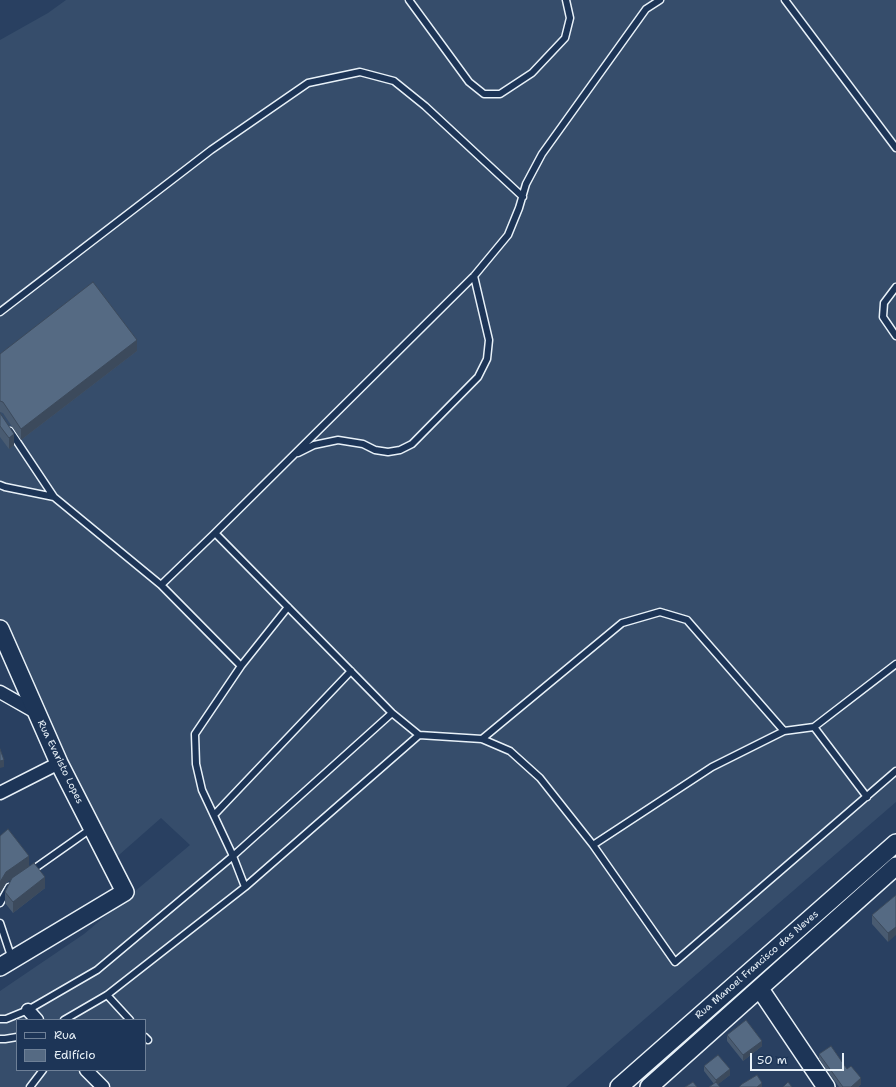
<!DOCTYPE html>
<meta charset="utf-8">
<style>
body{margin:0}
#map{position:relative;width:896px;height:1087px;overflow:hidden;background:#294061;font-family:"Shantell Sans",sans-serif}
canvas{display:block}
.legend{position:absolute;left:16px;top:1019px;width:130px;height:52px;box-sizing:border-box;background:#1d3557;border:1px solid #6e8097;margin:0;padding:5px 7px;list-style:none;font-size:12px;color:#e8f1f8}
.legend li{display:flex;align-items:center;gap:8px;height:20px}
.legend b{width:20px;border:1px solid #6e8097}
.scale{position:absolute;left:750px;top:1053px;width:94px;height:18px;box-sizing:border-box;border:2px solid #e8f1f8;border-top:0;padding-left:5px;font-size:12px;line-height:14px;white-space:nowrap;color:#e8f1f8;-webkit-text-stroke:3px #1d3557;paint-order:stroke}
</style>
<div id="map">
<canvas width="896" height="1087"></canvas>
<ul class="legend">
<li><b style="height:5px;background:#1d3557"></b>Rua</li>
<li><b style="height:11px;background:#556a83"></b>Edifício</li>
</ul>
<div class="scale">50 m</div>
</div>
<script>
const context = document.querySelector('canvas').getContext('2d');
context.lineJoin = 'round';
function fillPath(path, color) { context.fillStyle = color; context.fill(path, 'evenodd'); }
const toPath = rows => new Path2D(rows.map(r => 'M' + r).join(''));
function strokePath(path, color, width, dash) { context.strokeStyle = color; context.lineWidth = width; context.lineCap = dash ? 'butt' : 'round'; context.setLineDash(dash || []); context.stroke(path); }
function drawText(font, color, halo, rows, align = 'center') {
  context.font = font + ' "Shantell Sans",sans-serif'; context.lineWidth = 3; context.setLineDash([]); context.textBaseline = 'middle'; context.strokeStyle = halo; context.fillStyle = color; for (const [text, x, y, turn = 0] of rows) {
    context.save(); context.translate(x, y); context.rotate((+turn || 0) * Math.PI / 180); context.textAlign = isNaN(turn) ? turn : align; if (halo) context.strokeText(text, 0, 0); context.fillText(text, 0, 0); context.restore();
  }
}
fillPath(toPath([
 [66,0,896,0,896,802,566,1087,0,1087,0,991,84,934,190,845,161,818,111,862,0,627,0,40,48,13],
 [17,1020,145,1020,145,1070,17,1070]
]), '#364d6b');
const lane = toPath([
 [409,0,469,82,484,94,500,94,532,73,565,38,570,18,566,0],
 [660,0,646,9,542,154,526,184,519,208,508,235,474,276,215,533,392,713,419,735,482,739,510,751,540,778,593,845,675,962,896,771],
 [785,0,896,148],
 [896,287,884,303,883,317,896,336],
 [0,312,211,150,308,83,360,72,394,81,425,106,523,197],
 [10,431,54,497],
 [298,453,314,445,338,440,363,444,375,450,388,452,400,450,412,444,478,377,487,359,489,340,474,276],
 [0,485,5,487,54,497,161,585,215,533],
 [161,585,241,666],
 [814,727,867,797],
 [482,739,622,623,660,612,687,620,784,731],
 [215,814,351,671],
 [593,845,712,767,784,731,814,727,896,664],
 [31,871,92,828],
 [245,887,233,856,202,790,196,764,195,734,241,666,288,607],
 [0,903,9,887],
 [0,923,12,959],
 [107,995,130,1020],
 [0,1019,6,1019,28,1010,97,970,233,856,392,713],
 [64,1020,107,995,245,887,419,735],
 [145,1037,148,1040],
 [0,1039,5,1039,17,1037],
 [30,1087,43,1070]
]);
const street = toPath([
 [0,692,37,713],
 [0,793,59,763],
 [28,1010,37,1020],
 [86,1070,103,1087]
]);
const secondary = toPath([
 [0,629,59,763,125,892,0,967],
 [760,989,826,1087],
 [619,1087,896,843],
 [649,1087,896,866]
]);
strokePath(lane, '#e8f1f8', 9);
strokePath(street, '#e8f1f8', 15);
strokePath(secondary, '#e8f1f8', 20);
strokePath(lane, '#1d3557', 6);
strokePath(street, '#1d3557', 12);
strokePath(secondary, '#1d3557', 17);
fillPath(toPath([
 [137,351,21,440,3,413,0,412,0,354],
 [0,413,14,445,9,449,0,437],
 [0,836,29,867,45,888,13,913,5,903,5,892,12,878,6,883,0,893],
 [896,895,888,942,872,924,872,915],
 [727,1035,762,1046,743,1061,727,1041],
 [819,1054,847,1069,861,1084,858,1087,839,1087,819,1059],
 [704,1066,730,1075,718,1084,714,1084,704,1071]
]), '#495b71');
fillPath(toPath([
 [137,340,137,351,21,440,21,429],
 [14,434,14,445,9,449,9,438],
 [4,760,4,767,0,768,0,761],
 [29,856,29,867,6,883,0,893,0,882,6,872],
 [45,877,45,888,13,913,13,902],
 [896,927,896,935,888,942,888,933],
 [762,1041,762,1046,743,1061,743,1055],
 [730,1069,730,1075,716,1086,716,1080],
 [861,1078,861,1084,858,1087,851,1087],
 [762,1083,762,1087,757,1087]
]), '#3c4a5c');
const building = toPath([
 [93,282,137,340,21,429,3,402,0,401,0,354,93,282],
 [0,413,14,434,9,438,0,426,0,413],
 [0,749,4,760,0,761,0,749],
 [8,829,29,856,6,872,0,882,0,836,8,829],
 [34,863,45,877,13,902,5,892,12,878,34,863],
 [896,895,896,927,888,933,872,915,896,895],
 [746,1020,762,1041,743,1055,727,1035,746,1020],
 [831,1046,847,1069,851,1066,861,1078,851,1087,843,1087,819,1054,831,1046],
 [718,1055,730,1069,716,1080,704,1066,718,1055],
 [757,1075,762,1083,757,1087,739,1087,742,1084,757,1075],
 [693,1082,697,1087,685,1087,693,1082],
 [716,1082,720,1087,709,1087,716,1082],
 [788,1082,792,1087,783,1087,788,1082]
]);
fillPath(building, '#556a83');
strokePath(building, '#3c4a5c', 1);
drawText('10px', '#e8f1f8', '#1d3557', [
 ["Rua Evaristo Lopes",60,762,64],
 ["Rua Manoel Francisco das Neves",757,965,-41]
]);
</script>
